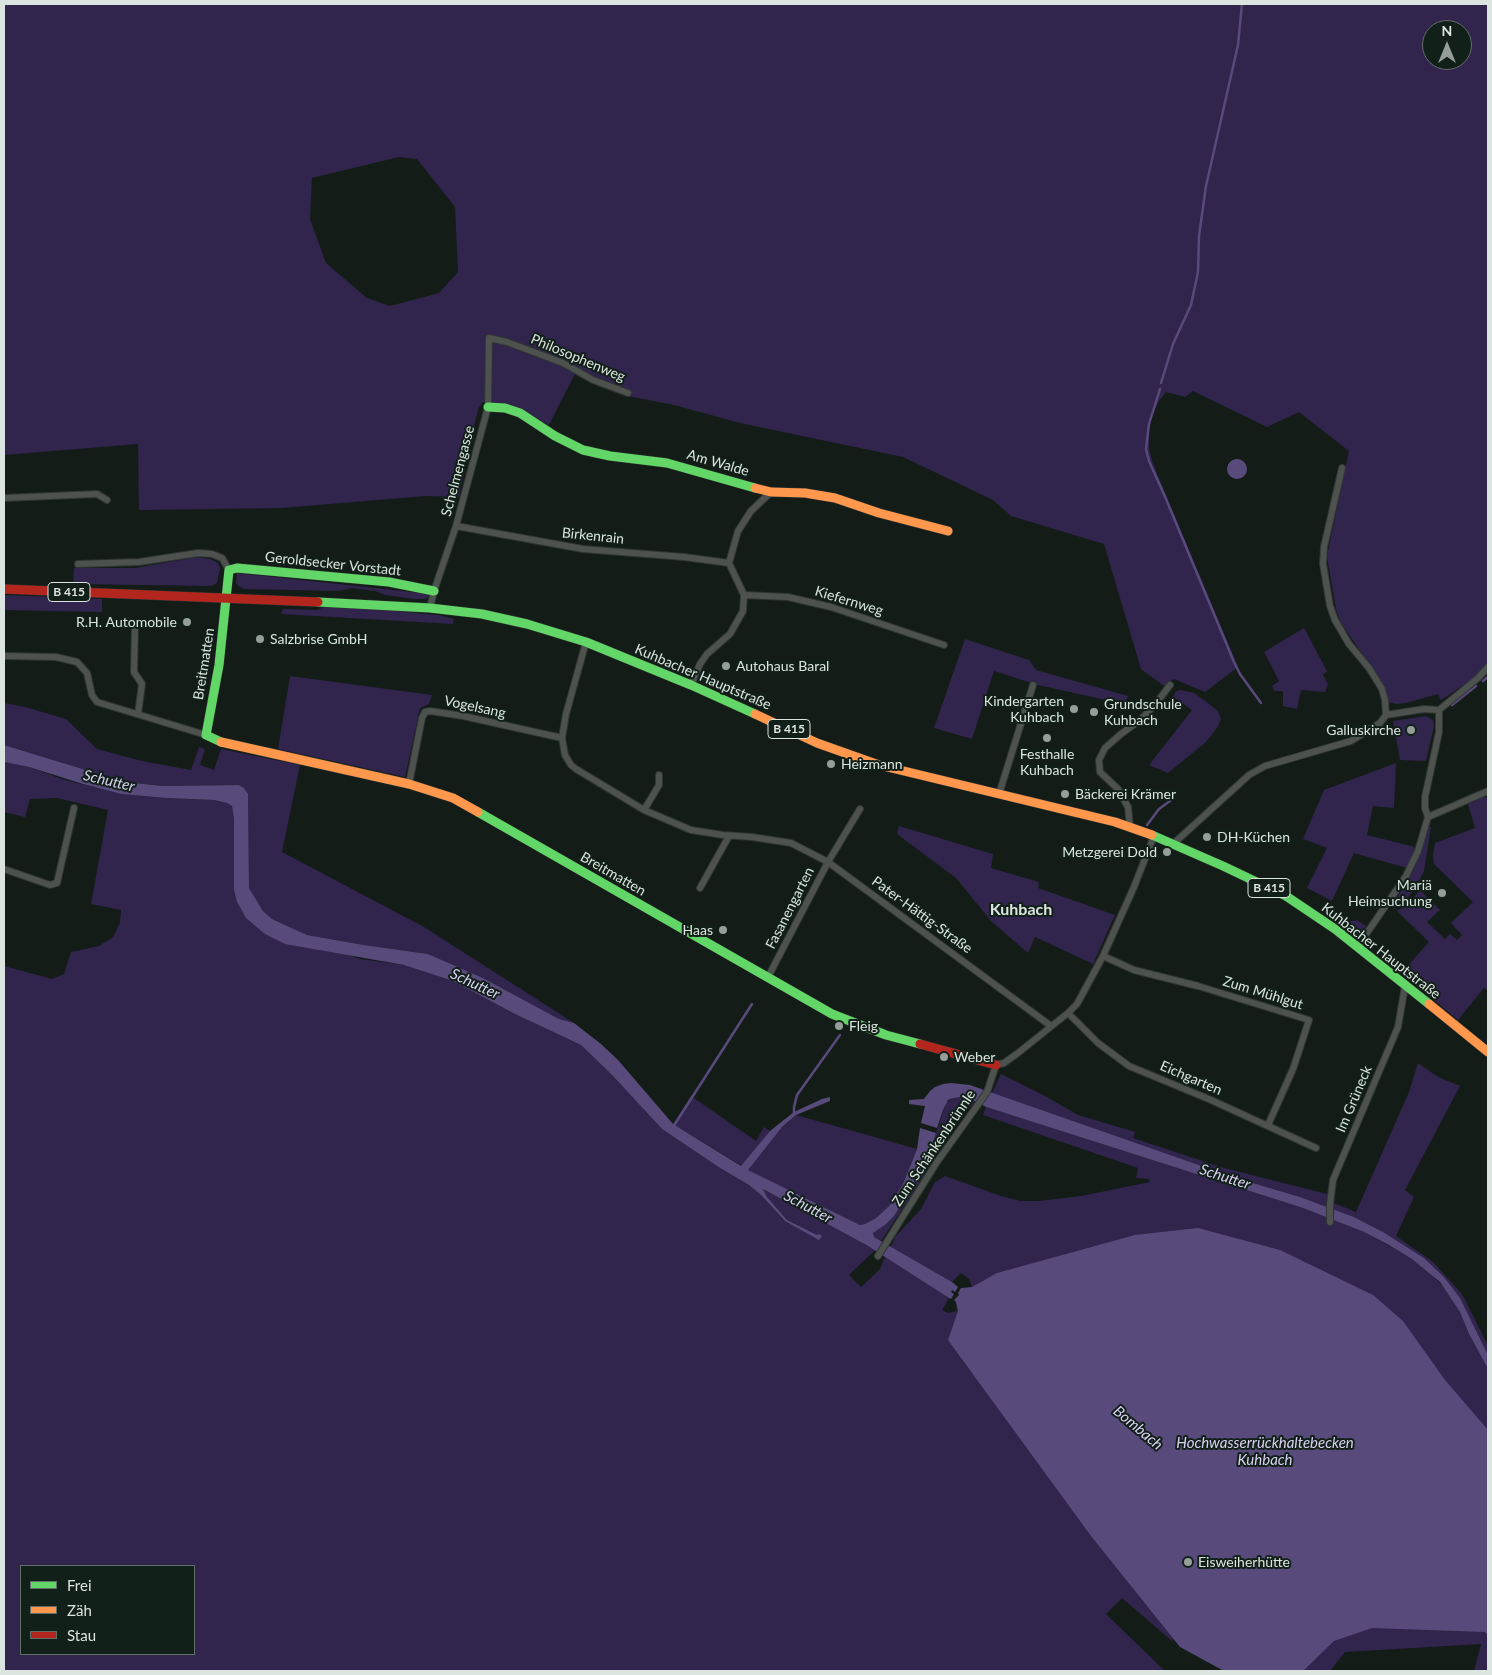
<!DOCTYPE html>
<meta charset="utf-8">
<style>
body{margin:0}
#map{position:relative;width:1492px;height:1675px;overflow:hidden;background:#141c18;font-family:Lato,sans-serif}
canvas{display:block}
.frame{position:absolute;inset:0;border:5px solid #dbe4de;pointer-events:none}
.legend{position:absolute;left:20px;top:1565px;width:175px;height:90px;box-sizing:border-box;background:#112018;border:1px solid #626e67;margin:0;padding:6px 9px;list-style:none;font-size:15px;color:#dbe4de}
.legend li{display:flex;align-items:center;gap:10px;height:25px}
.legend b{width:25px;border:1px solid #626e67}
.north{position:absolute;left:1422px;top:20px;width:50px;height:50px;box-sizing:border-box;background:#112018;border:1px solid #626e67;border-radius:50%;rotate:0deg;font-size:14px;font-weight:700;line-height:20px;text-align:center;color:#dbe4de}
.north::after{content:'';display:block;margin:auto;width:18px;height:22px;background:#959e99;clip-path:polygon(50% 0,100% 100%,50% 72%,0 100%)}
</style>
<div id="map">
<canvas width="1492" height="1675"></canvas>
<div class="frame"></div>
<ul class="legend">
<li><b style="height:6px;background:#63d668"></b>Frei</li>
<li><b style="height:6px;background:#ff974d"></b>Zäh</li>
<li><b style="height:6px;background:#b3261e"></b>Stau</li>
</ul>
<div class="north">N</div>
</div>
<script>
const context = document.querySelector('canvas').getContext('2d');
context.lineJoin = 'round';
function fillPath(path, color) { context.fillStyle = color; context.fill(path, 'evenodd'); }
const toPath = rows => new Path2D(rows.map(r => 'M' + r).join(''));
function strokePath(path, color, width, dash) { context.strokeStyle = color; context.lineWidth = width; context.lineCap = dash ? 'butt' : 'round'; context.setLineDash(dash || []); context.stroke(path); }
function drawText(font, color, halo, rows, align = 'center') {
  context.font = font + ' Lato,sans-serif'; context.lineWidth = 4; context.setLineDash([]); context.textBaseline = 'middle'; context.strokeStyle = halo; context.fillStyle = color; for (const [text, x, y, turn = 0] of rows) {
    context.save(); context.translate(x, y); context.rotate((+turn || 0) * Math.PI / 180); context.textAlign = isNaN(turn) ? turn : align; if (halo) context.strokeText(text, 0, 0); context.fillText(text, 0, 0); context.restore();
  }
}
fillPath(toPath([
 [4,4,1488,4,1488,663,1471,680,1441,700,1438,694,1406,703,1396,704,1388,702,1371,667,1341,623,1336,609,1327,556,1349,451,1299,412,1267,427,1193,391,1185,397,1166,392,1159,401,1152,416,1149,431,1149,449,1153,464,1238,667,1205,692,1174,679,1164,686,1141,669,1104,544,1011,516,993,500,903,457,740,423,674,405,628,396,575,374,549,425,513,405,483,402,478,409,459,497,426,496,282,508,139,510,138,444,4,455],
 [1432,30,1462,30,1462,60,1432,60],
 [399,157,417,159,455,207,458,272,439,293,390,306,367,298,326,263,310,219,312,178],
 [197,557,210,559,218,563,220,568,217,583,212,586,73,584,74,568,135,568],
 [237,573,421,593,427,594,429,597,425,599,415,599,385,595,375,591,352,588,339,591,245,589,238,586,236,583],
 [4,595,102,599,102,612,4,610],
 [329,605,438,615,454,619,453,624,281,614,283,609,317,610],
 [1304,628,1327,671,1323,675,1328,684,1325,692,1301,690,1297,709,1283,706,1283,691,1274,691,1272,686,1279,681,1264,652],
 [965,639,1029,660,1036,670,1128,696,1124,704,1038,685,994,671,972,739,934,728],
 [290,676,432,695,429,704,420,708,405,777,278,749],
 [1181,690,1194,693,1204,700,1218,711,1221,719,1217,728,1206,742,1168,773,1149,765,1192,710,1173,697,1176,691],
 [4,703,25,707,66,719,97,749,142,761,191,770,199,747,205,749,200,765,214,770,221,749,300,765,282,852,424,927,574,1023,559,1019,483,978,428,954,364,945,307,935,272,919,263,911,249,888,248,794,244,788,239,785,162,786,125,782,4,745],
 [1426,716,1433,720,1434,726,1426,761,1400,760,1393,721],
 [4,762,29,767,62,779,121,794,167,798,214,800,227,803,232,806,234,819,234,890,237,902,246,918,360,959,404,965,453,981,515,1014,581,1045,612,1075,662,1129,720,1168,749,1185,761,1195,785,1221,817,1235,787,1220,767,1197,763,1189,875,1250,849,1275,861,1287,880,1269,885,1256,949,1298,942,1310,948,1313,957,1311,956,1301,963,1289,972,1287,969,1279,961,1273,952,1282,891,1247,895,1237,921,1209,935,1182,945,1176,1001,1196,1020,1201,1039,1201,1081,1196,1150,1182,1149,1179,1136,1178,1138,1168,983,1115,986,1107,1303,1208,1364,1232,1413,1259,1433,1276,1445,1289,1460,1312,1469,1334,1488,1369,1488,1671,1474,1671,1481,1644,1345,1652,1330,1671,1228,1671,1194,1587,1172,1641,1122,1598,1106,1614,1165,1671,4,1671,4,966,52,979,64,974,71,952,99,946,113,937,120,923,121,910,91,904,108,810,57,798,30,799,25,817,4,812],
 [21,1566,194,1566,194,1654,21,1654],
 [1396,763,1394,808,1373,806,1367,835,1415,847,1407,868,1354,853,1332,901,1307,888,1327,848,1303,839,1324,790],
 [1483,797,1488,798,1488,991,1484,988,1458,1020,1401,973,1429,942,1397,911,1408,904,1420,890,1440,910,1427,922,1445,939,1450,934,1457,940,1462,935,1451,923,1473,902,1434,864,1433,855,1435,843,1475,828,1468,804],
 [899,826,993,854,991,868,1039,882,1038,888,1115,915,1093,964,1035,937,1028,953,991,921,956,878,897,834],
 [1429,827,1431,827,1424,871,1419,881,1408,898,1394,909,1391,907,1413,871,1418,859],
 [1329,908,1350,921,1357,920,1366,926,1360,936,1346,925,1348,922,1338,915,1335,918,1327,913],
 [1418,1063,1438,1077,1460,1086,1405,1190,1414,1197,1396,1236,1433,1262,1462,1294,1488,1346,1488,1355,1460,1298,1444,1277,1424,1258,1383,1232,1354,1217,1300,1197,1236,1178,992,1093,1001,1074,1045,1096,1078,1115,1135,1132,1133,1138,1224,1168,1335,1196,1334,1203,1356,1212,1409,1092],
 [691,1096,756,1141,764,1127,770,1131,742,1166,673,1124],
 [962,1097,975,1101,971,1107,960,1107,955,1109,945,1138,933,1161,912,1194,881,1241,874,1237,873,1233,885,1225,894,1216,920,1175,932,1146,946,1103,953,1098],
 [796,1115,917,1149,903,1184,889,1206,876,1218,865,1224,860,1225,747,1170,776,1133]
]), '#31244d');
fillPath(toPath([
 '1227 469a10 10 0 1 1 20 0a10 10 0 1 1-20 0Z',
 [4,745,125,782,162,786,239,785,244,788,248,794,249,888,263,911,272,919,307,935,364,945,428,954,483,978,559,1019,574,1023,601,1044,618,1060,673,1124,741,1166,770,1131,785,1119,794,1112,822,1099,830,1097,830,1101,796,1115,782,1127,748,1170,860,1225,865,1224,876,1218,889,1206,903,1184,917,1149,920,1128,936,1133,932,1146,920,1175,894,1216,885,1225,873,1233,874,1237,952,1282,958,1287,955,1292,952,1290,951,1292,954,1294,951,1299,949,1298,868,1246,763,1189,767,1197,787,1220,817,1235,819,1234,822,1236,819,1240,785,1221,761,1195,749,1185,720,1168,662,1129,612,1075,581,1045,515,1014,453,981,404,965,285,944,265,934,246,918,237,902,234,890,234,819,232,806,227,803,214,800,167,798,121,794,83,784,29,767,4,762],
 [951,1083,970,1085,1236,1178,1300,1197,1354,1217,1383,1232,1424,1258,1444,1277,1460,1298,1488,1355,1488,1369,1469,1334,1460,1312,1440,1282,1412,1259,1387,1244,1364,1232,1303,1208,986,1107,973,1100,962,1097,953,1098,948,1100,943,1110,937,1128,921,1123,925,1106,909,1104,909,1100,924,1099,930,1091,935,1087,943,1084],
 [1198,1228,1280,1250,1373,1295,1403,1321,1445,1380,1488,1430,1488,1635,1485,1632,1372,1628,1334,1641,1303,1671,1224,1671,1180,1647,1091,1536,948,1340,958,1311,956,1302,954,1300,959,1295,958,1293,961,1288,972,1287,997,1273,1135,1235]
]), '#594a7c');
strokePath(toPath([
 [1161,383,1173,344,1191,305,1198,272,1199,236,1206,186,1238,45,1242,4],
 [1160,389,1149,424,1146,449,1149,461,1166,499,1234,662,1240,674,1261,703],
 [1483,681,1488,677],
 [1452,705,1476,686],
 [1147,825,1159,809,1174,798],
 [794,1114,794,1107,797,1095,840,1035],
 [673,1127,752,1004]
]), '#594a7c', 2.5);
const street = toPath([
 [1342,468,1324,547,1323,564,1330,606,1335,620,1349,644,1369,668,1382,689,1385,700,1386,715],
 [4,498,97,494,107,500],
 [456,526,583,549,684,557,729,563],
 [78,564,139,562,198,553,212,554,222,558,229,570],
 [744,595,788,597,831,607,944,645],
 [430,608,434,591,456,526,488,407,489,338,507,342,563,363,593,380,628,393],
 [586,642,566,714,562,738,565,755,571,765,576,769,644,810,691,830,723,835,752,837,791,843,828,862,1051,1026],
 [4,656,56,657,77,662,87,673,92,695,97,702,206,735],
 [691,685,700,664,707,654,730,634,743,611,744,595,729,563,738,531,751,511,771,492],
 [1439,710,1478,678,1488,667],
 [138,714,142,684,134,672,135,624,154,623],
 [409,784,422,718,425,712,430,711,463,716,562,738],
 [999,794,1033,685],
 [644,810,659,785,659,775],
 [1428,817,1488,791],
 [1130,827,1128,807,1118,789,1100,772,1099,760,1105,748,1121,734,1140,720,1155,705,1170,685],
 [1173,844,1249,775,1265,766,1351,741,1380,723,1386,715,1424,709,1439,710],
 [4,869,50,885,57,883,74,808],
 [700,888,729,836],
 [1358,946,1406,876,1418,851,1428,817,1425,808,1425,797,1439,732,1439,710],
 [1103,956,1134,970,1198,986,1309,1020,1293,1069,1268,1125],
 [768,977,828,862,860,809],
 [1068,1013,1098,1043,1129,1066,1211,1100,1316,1148],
 [1330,1222,1330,1204,1333,1180,1398,1027,1405,986],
 [878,1256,937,1162,987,1092,996,1065,1004,1063,1018,1053,1068,1013,1077,1004,1103,956,1134,887,1154,836]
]);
const fast = toPath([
 [488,407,505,408,520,413,555,436,583,450,610,456,667,463,755,488],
 [318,602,430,608,482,614,527,624,586,642,691,685,755,714],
 [221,742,206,735,219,665,229,570,237,568,389,582,434,591],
 [478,812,832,1014,886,1035,920,1044],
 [1152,835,1223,866,1286,896,1335,929,1429,1004]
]);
const slow = toPath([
 [755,488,771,492,805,493,835,498,879,513,948,531],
 [755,714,817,743,879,765,1115,822,1152,835],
 [221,742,409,784,453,798,478,812],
 [1429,1004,1488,1052]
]);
const jam = toPath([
 [4,589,318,602],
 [920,1044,996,1065]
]);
strokePath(street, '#303633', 8);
strokePath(fast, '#303633', 10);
strokePath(slow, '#303633', 10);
strokePath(jam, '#303633', 10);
strokePath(street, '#4d524f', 6);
strokePath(fast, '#63d668', 9);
strokePath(slow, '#ff974d', 9);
strokePath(jam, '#b3261e', 9);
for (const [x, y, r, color] of [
 [187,622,5,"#959e99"],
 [260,639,5,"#959e99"],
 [726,666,5,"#959e99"],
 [1074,709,5,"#959e99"],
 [1094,712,5,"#959e99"],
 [1411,730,5,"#959e99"],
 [1047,738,5,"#959e99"],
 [831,764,5,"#959e99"],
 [1065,794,5,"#959e99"],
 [1207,837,5,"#959e99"],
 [1167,852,5,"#959e99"],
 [1442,893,5,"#959e99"],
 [723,930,5,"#959e99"],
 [839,1026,5,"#959e99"],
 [944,1057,5,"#959e99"],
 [1188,1562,5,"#959e99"]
]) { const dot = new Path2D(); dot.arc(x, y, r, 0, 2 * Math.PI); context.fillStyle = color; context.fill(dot); strokePath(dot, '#112018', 2); }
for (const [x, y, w] of [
 [69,592,42],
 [789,729,42],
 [1269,888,42]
]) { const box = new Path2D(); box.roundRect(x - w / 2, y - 9.5, w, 19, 4); context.fillStyle = '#112018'; context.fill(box); strokePath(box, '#dbe4de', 1); }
drawText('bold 12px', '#dbe4de', null, [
 ["B 415",69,592],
 ["B 415",789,729],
 ["B 415",1269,888]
]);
drawText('14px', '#dbe4de', '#112018', [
 ["Philosophenweg",578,358,23],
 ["Am Walde",718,463,16],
 ["Schelmengasse",458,471,-75],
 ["Birkenrain",593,536,6],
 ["Geroldsecker Vorstadt",333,564,6],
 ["Kiefernweg",849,601,17],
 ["Breitmatten",204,664,-81],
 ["Kuhbacher Hauptstraße",703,677,23],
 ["Vogelsang",475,707,12],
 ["Breitmatten",613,874,30],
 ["Fasanengarten",790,908,-63],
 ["Pater-Hättig-Straße",922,915,36],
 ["Kuhbacher Hauptstraße",1381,951,38],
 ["Zum Mühlgut",1263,993,17],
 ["Eichgarten",1191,1078,23],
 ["Im Grüneck",1354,1099,-67],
 ["Zum Schänkenbrünnle",934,1148,-56]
]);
drawText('14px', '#dbe4de', '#112018', [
 ["R.H. Automobile",177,622,"right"],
 ["Salzbrise GmbH",270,639],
 ["Autohaus Baral",736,666],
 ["Kindergarten",1064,701,"right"],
 ["Kuhbach",1064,717,"right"],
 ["Grundschule",1104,704],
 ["Kuhbach",1104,720],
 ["Galluskirche",1401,730,"right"],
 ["Festhalle",1047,754,"center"],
 ["Kuhbach",1047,770,"center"],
 ["Heizmann",841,764],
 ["Bäckerei Krämer",1075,794],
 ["DH-Küchen",1217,837],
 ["Metzgerei Dold",1157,852,"right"],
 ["Mariä",1432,885,"right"],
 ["Heimsuchung",1432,901,"right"],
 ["Haas",713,930,"right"],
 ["Fleig",849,1026],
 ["Weber",954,1057],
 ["Eisweiherhütte",1198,1562]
], 'left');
drawText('italic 15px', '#d9d0f2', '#112018', [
 ["Schutter",109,781,13],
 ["Schutter",475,984,25],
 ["Schutter",1225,1177,18],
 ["Schutter",808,1207,28],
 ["Bombach",1138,1428,40],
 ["Hochwasserrückhaltebecken",1265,1443],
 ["Kuhbach",1265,1460]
]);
drawText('bold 16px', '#dbe4de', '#112018', [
 ["Kuhbach",1021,910]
]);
</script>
